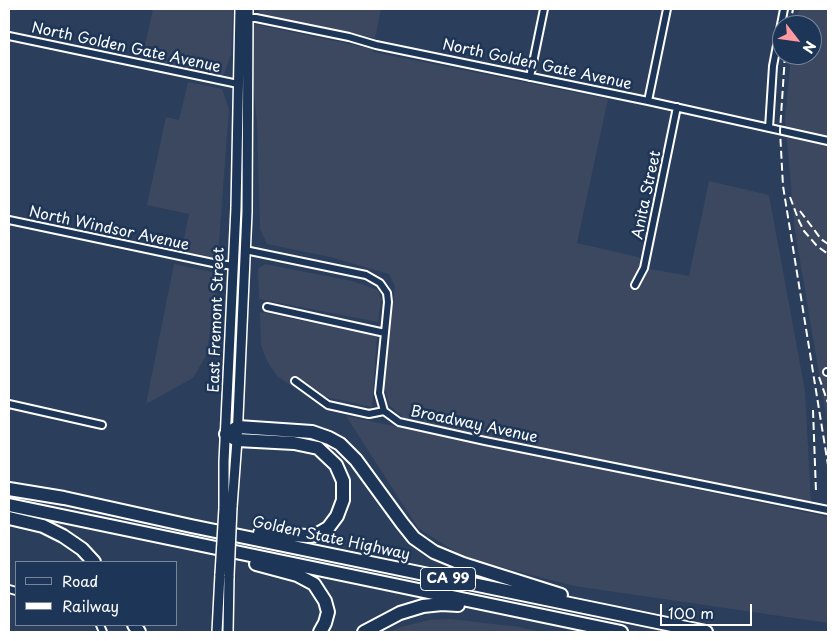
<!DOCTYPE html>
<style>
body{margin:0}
#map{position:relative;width:837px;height:641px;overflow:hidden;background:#2b3e5b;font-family:"Playpen Sans",sans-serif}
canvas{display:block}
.frame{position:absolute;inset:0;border:10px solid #fff;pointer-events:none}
.legend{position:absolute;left:15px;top:561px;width:162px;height:65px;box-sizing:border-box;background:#1d3557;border:1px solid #77869a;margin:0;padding:6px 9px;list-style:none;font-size:15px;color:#fff}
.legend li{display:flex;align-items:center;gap:10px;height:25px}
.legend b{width:25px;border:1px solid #77869a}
.north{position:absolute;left:772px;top:15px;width:50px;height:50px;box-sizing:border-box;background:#1d3557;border:1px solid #77869a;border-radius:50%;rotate:120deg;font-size:14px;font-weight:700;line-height:20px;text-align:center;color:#fff}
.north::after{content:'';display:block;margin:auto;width:18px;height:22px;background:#ff9aa2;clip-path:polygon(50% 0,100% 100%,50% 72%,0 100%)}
.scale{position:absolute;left:660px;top:604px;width:92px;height:22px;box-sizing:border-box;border:2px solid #fff;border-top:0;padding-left:6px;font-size:15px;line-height:18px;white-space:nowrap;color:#fff;-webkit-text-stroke:4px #1d3557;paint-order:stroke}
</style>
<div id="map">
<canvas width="837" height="641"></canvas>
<div class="frame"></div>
<ul class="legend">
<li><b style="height:6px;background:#1d3557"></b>Road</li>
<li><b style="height:6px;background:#fff"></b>Railway</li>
</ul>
<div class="north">N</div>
<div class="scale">100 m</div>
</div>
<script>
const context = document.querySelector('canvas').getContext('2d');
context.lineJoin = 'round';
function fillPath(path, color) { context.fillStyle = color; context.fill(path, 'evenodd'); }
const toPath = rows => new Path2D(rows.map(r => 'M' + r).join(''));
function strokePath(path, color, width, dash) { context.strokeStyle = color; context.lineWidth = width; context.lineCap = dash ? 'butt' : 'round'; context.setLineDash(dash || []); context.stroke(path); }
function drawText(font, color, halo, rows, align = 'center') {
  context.font = font + ' "Playpen Sans",sans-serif'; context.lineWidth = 5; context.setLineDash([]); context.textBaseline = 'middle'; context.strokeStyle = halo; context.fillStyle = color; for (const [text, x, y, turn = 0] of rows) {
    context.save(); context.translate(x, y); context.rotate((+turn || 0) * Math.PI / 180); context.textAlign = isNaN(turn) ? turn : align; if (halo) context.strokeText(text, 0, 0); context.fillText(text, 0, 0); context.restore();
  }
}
fillPath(toPath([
 [153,9,233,9,231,55,223,76,142,58],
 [257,9,381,9,375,38,263,15],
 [799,9,828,9,828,427,795,231,785,120,791,55,812,55,812,25,795,25],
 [254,24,373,49,373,52,608,99,577,243,638,257,651,269,689,276,709,181,769,195,805,391,811,502,406,420,389,405,384,385,395,286,389,274,330,257,267,244,260,229,257,123,250,57,250,33],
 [188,82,222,89,229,109,218,256,214,259,181,253,189,214,147,205,166,117,179,120],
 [174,264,212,272,217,279,207,354,193,378,146,404],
 [265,264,352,281,378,290,381,300,378,322,259,299,258,269],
 [260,312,377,336,372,407,318,395,301,381,295,388,277,376,267,361,261,345],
 [346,416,828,517,828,623,574,586,464,557,418,528],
 [451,619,519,627,542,632,391,632,401,627,429,620]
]), '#3c4860');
const minor = toPath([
 [246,18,256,18,349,37,376,45,648,101,828,141],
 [9,36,238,84],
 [530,77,544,9],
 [648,101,667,9],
 [769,128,773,66,784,9],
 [9,220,213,263,234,266],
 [245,250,366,275,380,283,387,293,388,302,379,393,384,411,399,422,485,441,828,510],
 [635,285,644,268,677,107],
 [267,307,385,333],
 [827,372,828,372],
 [295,381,328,405,369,414,384,411],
 [9,404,102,425],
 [9,589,16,591],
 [100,625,103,632]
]);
const secondary = toPath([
 [232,507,237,440,247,212,248,9],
 [224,508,224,462,236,208,240,9],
 [217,632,220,574],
 [228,632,229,576]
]);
const motorway = toPath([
 [226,434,238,427,312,432,329,438,340,444,356,460,402,523,414,538,434,552,463,564,561,595],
 [226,434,237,440,294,443,318,448,336,465,343,481,343,500,337,516,328,528,316,535,307,536,260,533],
 [9,489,64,498,191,526,706,632],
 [9,505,621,632],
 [9,518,43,526,63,536,82,549,94,562],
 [256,564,297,575,314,584,325,601,328,612,325,623,320,632],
 [134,625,139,632],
 [364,632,400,613,423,606,442,604,458,605]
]);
strokePath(minor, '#fff', 10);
strokePath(secondary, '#fff', 12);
strokePath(motorway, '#fff', 16);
strokePath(minor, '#1d3557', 6);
strokePath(secondary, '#1d3557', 9);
strokePath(motorway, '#1d3557', 12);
strokePath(toPath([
 [790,25,793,9],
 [785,55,780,131,783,186,828,465],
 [790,197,799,221,804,231,817,246,828,254],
 [800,211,821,239,828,244],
 [819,377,828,403],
 [813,410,816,492]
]), '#fff', 2, [8, 4]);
const secondaryBridge = toPath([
 [220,574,224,508],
 [229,576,232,507]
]);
strokePath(secondaryBridge, '#fff', 12, []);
strokePath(secondaryBridge, '#1d3557', 9);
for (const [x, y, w] of [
 [448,579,55]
]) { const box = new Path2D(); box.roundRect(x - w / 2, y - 11.5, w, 23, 4); context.fillStyle = '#1d3557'; context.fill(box); strokePath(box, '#fff', 1); }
drawText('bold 14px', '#fff', null, [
 ["CA 99",448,579]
]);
drawText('15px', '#fff', '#1d3557', [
 ["North Golden Gate Avenue",126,48,12],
 ["North Golden Gate Avenue",537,65,12],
 ["Anita Street",647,195,-78],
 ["North Windsor Avenue",109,229,12],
 ["East Fremont Street",217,320,-88],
 ["Broadway Avenue",474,425,12],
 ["Golden State Highway",331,539,12]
]);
</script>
